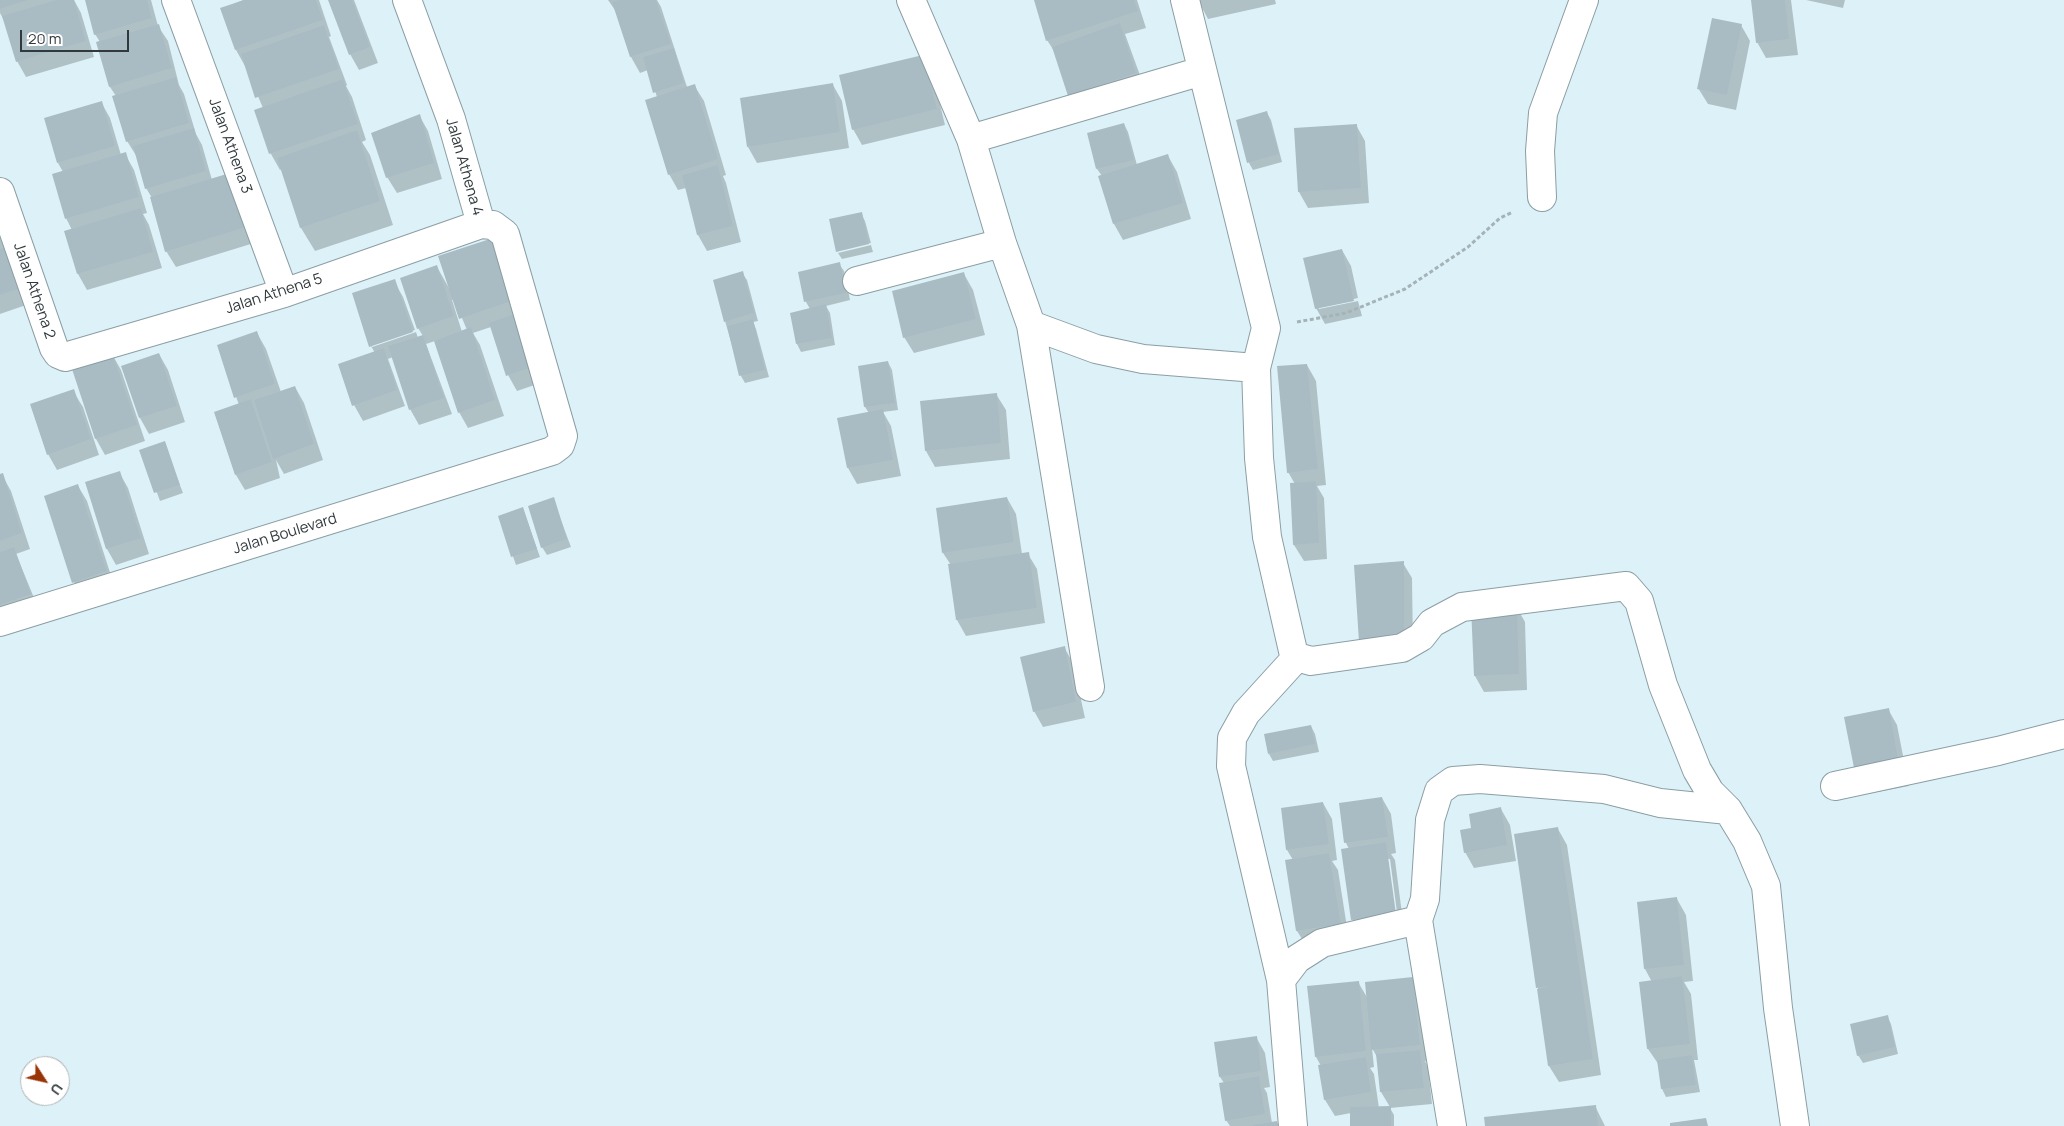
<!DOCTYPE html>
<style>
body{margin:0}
#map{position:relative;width:2064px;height:1126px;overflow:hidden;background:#ddf2f8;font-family:Manrope,sans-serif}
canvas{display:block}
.north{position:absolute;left:20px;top:1056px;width:50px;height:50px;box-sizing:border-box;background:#fff;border:1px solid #adb0b1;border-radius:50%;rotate:125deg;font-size:14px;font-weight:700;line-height:20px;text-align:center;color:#31393c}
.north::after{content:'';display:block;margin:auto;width:18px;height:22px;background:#993407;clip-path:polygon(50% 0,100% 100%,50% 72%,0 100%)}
.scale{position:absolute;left:20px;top:30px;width:109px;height:22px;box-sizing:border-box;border:2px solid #31393c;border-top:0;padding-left:6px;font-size:15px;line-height:18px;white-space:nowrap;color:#31393c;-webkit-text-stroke:4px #fff;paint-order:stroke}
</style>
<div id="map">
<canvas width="2064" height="1126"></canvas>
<div class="north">U</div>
<div class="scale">20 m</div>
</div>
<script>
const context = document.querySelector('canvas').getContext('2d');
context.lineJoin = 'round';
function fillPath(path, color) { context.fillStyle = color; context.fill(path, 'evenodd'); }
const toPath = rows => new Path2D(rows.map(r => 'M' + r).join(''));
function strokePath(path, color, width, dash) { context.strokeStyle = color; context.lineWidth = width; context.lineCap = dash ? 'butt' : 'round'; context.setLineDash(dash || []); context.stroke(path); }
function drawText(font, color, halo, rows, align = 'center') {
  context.font = font + ' Manrope,sans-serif'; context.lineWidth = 5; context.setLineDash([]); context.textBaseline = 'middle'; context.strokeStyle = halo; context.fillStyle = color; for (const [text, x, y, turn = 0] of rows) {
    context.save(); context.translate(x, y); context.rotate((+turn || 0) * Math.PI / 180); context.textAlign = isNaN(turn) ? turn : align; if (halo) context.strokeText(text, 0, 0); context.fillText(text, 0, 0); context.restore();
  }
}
fillPath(toPath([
 [0,0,74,0,81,13,94,57,26,77,17,61,6,24,0,13],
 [86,0,151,0,158,26,168,41,179,85,184,94,196,134,202,145,212,180,238,191,254,243,176,267,166,251,152,198,146,188,137,157,127,141,116,96,110,87,98,43,100,42,95,34],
 [243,0,319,0,331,36,329,37,347,85,346,86,352,97,366,140,362,142,370,155,393,225,315,251,301,228,282,169,280,170,271,154,256,111,263,108,245,66,236,50,222,9],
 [330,0,354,0,378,63,359,70,350,54],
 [608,0,657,0,661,7,687,87,694,85,704,101,726,175,723,176,726,183,741,242,707,251,698,235,686,188,678,190,669,174,657,97,648,70,640,73,631,57,617,13],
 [1035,0,1137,0,1146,28,1125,34,1145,89,1070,96,1056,54,1047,40],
 [1198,0,1275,0,1276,4,1208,19],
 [1752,0,1791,0,1798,55,1766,58,1757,42],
 [1806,0,1845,0,1843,8],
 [1741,25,1750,41,1736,110,1708,104,1698,88],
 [932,72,945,125,862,145,853,129,840,76],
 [833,85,842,101,849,148,757,163,748,147],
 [101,102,110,118,121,155,125,154,134,170,147,213,143,214,149,225,162,268,87,290,78,274,72,230,66,218,63,172,58,163],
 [1267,113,1271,120,1282,162,1253,170,1249,163,1237,121],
 [419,115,428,131,442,179,397,193,387,177],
 [1124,124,1128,132,1137,165,1168,156,1177,172,1191,219,1123,240,1114,224,1100,177,1102,176,1097,169],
 [1356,125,1365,141,1369,203,1308,208,1299,192],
 [0,199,32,303,0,314],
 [861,214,865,221,871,243,838,250,838,252,830,220],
 [495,238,549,380,517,391,508,375,491,327,473,333,480,345,504,416,468,428,459,412,435,341,426,344,452,414,419,425,410,409,393,357,388,359,405,406,363,421,354,405,375,353,371,346,394,281,403,297,415,330,372,344,372,347,416,332,418,338,423,336,418,328,437,267,449,288],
 [454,299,467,330,462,332,452,300],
 [871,245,873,252,842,259,838,253],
 [1342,250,1351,266,1358,298,1319,307,1319,309,1358,301,1362,316,1325,324,1316,308],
 [839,264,844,271,850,300,826,306,830,313,835,345,801,352,797,344,792,314,810,309,806,302,799,273],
 [742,273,747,280,758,321,753,322,756,329,769,377,745,383,741,376,725,321],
 [964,274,973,290,985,335,914,353,904,337],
 [257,333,266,349,281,392,295,387,304,403,323,460,284,474,276,460,280,478,245,490,236,475,239,405,218,346],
 [112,354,121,370,145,441,105,455,96,439,73,367],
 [159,354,168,370,185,422,149,434,140,418,123,367],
 [888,362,892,370,898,410,883,412,891,426,901,476,857,484,848,468,838,419,869,413,865,407],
 [1307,365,1316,381,1326,485,1317,486,1324,498,1327,559,1304,561,1294,545,1291,484,1295,484,1288,472],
 [73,391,83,407,99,455,57,470,48,454],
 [996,394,1006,410,1010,459,935,467,926,451],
 [164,443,183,493,160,501,141,450],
 [119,472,128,488,149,554,116,565,107,549,86,483],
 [2,475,11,491,30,549,16,554,39,610,9,621,0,606,0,476],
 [78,486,87,501,115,588,83,598,74,582],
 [1007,498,1016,514,1022,554,1028,554,1037,569,1045,623,966,636,957,620,951,565,943,553],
 [553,499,571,547,547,555,542,547],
 [523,509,540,557,516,565,499,516],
 [1403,563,1412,578,1413,647,1369,658],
 [1516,606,1525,622,1527,690,1484,692,1475,676,1472,608],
 [1064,647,1073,663,1085,718,1043,727,1034,711],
 [1888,709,1897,725,1909,786,1867,794,1857,778],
 [1311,726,1315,734,1319,752,1273,761,1269,754],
 [1382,798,1391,814,1396,853,1391,854,1395,860,1404,929,1361,935,1352,919,1349,849,1346,843,1340,804],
 [1387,859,1390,859,1398,920,1396,920],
 [1323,803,1332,819,1337,860,1332,861,1338,870,1349,940,1307,947,1297,931,1293,860,1287,850],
 [1501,809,1510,825,1516,861,1474,868,1465,852,1473,829],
 [1558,829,1567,845,1601,1075,1559,1082,1549,1066,1516,835],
 [1677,899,1686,915,1693,981,1684,982,1691,994,1698,1060,1694,1060,1700,1092,1666,1097,1662,1089,1659,1065,1648,1049,1652,982,1645,969,1638,903],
 [1413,978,1422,994,1428,1061,1425,1061,1428,1067,1432,1104,1390,1108,1394,1115,1394,1126,1351,1126,1351,1113,1335,1116,1325,1100,1321,1066,1316,1057,1358,982,1368,999],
 [1372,1048,1377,1057,1381,1092,1390,1107,1379,1108,1374,1074,1370,1068,1374,1067],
 [1887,1016,1891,1024,1898,1054,1863,1063,1858,1055],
 [1256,1037,1265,1053,1270,1087,1264,1088,1267,1093,1272,1123,1277,1122,1279,1126,1230,1126,1226,1120,1224,1083,1220,1077],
 [1595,1106,1605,1126,1486,1126]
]), '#0003');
fillPath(toPath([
 [0,0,28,0,0,9],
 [56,0,74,0,86,41,16,62,2,16],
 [85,0,147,0,152,18,94,35],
 [244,0,316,0,323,20,235,50,220,8],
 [328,0,352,0,370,47,349,55],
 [619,0,656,0,671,44,630,57,612,2],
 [1034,0,1134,0,1138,11,1046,41],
 [1751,0,1785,0,1789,39,1756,43],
 [1712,18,1742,24,1727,95,1697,89],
 [1120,23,1136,73,1068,96,1052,47],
 [159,24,172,68,109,87,96,42],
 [324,25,339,69,255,98,241,54],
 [674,48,684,83,653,93,643,57],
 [923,55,937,109,852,130,839,75],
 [176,77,189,123,126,142,112,96],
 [343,79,358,124,269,154,254,110],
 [833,83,840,132,747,147,740,98],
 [695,84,718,159,668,175,645,100],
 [102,101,115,146,57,163,44,118],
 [1267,111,1279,154,1247,163,1236,120],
 [420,114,434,163,386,178,371,133],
 [1124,123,1134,160,1096,169,1087,133],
 [1357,124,1361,188,1298,192,1294,128],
 [194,128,206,171,145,189,133,146],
 [357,130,380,201,300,228,277,158],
 [126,152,139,197,65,219,52,174],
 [1168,154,1183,203,1113,224,1098,176],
 [718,165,733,226,697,235,682,175],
 [230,173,246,227,165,252,150,197],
 [141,208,153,252,77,274,64,231],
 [862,212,869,244,836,252,829,219],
 [496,237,517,299,459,319,438,256],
 [10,245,24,287,0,295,0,249],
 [1342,249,1354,301,1315,309,1303,258],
 [840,262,846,293,804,302,798,272],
 [437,265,454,316,417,329,400,278],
 [743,271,754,313,724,322,713,280],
 [964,272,976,319,903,338,892,291],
 [395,279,413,332,369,347,352,293],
 [826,304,832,338,796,344,790,313],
 [523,311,541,364,506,376,489,323],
 [753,319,765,370,739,376,727,326],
 [471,327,495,400,458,413,434,341],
 [257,331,275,384,234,398,217,345],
 [423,335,444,398,409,410,388,346],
 [384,348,397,390,352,406,338,364],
 [112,352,137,425,95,439,71,366],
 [159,353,177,406,139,418,121,366],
 [888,361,895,403,864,407,858,366],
 [1307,364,1318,469,1287,473,1277,366],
 [295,386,314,444,273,459,254,400],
 [74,389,91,439,47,455,30,404],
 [997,393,1001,443,925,451,920,401],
 [251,399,272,462,235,475,214,412],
 [883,409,893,460,847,468,837,418],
 [165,441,180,485,154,493,139,450],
 [120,471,141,538,106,549,85,482],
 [3,473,22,533,0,541,0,474],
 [1316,481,1319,543,1293,545,1290,483],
 [78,484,107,571,72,583,44,496],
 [554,497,567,539,541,548,528,506],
 [1007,497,1014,542,942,553,936,508],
 [523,507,537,549,511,557,498,516],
 [14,547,31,594,0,605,0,552],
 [1029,552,1037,608,956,620,948,564],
 [1404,561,1404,631,1359,642,1354,565],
 [1517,605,1519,674,1474,676,1471,607],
 [1065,646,1076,702,1033,712,1020,657],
 [1889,708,1900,770,1856,778,1844,717],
 [1311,725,1315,744,1268,754,1264,734],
 [1382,797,1388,837,1344,843,1339,803],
 [1323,802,1329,844,1286,850,1281,808],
 [1501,807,1507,845,1464,853,1460,830,1471,828,1469,814],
 [1558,827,1593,1059,1548,1066,1537,989,1550,986,1536,988,1514,834],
 [1386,842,1396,914,1351,920,1341,849],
 [1329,853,1341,924,1296,931,1285,860],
 [1677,897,1684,965,1644,969,1637,902],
 [1682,976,1690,1044,1647,1049,1639,982],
 [1413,977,1420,1045,1371,1050,1365,982],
 [1359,981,1366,1051,1315,1057,1307,986],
 [1888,1015,1895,1047,1857,1056,1850,1024],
 [1257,1036,1261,1071,1219,1077,1214,1042],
 [1420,1050,1424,1088,1380,1092,1376,1054],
 [1692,1055,1696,1085,1661,1089,1657,1060],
 [1366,1057,1371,1092,1324,1100,1318,1065],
 [1259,1076,1265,1114,1225,1121,1219,1083],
 [1596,1105,1598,1126,1485,1126,1484,1117],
 [1391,1106,1391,1126,1350,1126,1350,1107],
 [1706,1118,1708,1126,1670,1126,1670,1123],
 [1277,1121,1278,1126,1253,1126,1253,1125]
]), '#a9bcc3');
const minor = toPath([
 [176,0,284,293],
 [911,0,971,139,1002,243,1031,325,1090,687],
 [1185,0,1266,328,1256,368,1259,458,1267,537,1293,651,1297,657,1311,661,1402,648,1421,637,1432,623,1462,607,1626,586,1639,601,1663,685,1697,770,1710,792,1728,810,1747,841,1766,886,1778,1008,1795,1126],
 [971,139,1202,71],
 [0,192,54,348,58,354,65,357,284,293,481,224],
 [1542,197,1540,151,1543,113,1584,0],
 [857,281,1002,243],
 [1031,325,1096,349,1143,359,1256,368],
 [0,622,552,451,560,445,563,436,505,234,493,225,481,224,451,119,407,0],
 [1835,786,1998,751,2064,734],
 [1418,920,1452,1126],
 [1281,980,1231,766,1232,738,1246,713,1297,657],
 [1293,1126,1281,980,1297,959,1322,943,1418,920,1425,899,1430,820,1439,791,1453,781,1480,779,1604,789,1660,803,1728,810]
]);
strokePath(minor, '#8b9ea4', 30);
strokePath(toPath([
 [1297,322,1346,313,1405,289,1468,247,1500,218,1513,212]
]), '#a3b3b8', 3, [4, 2.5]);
strokePath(minor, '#fff', 28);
drawText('15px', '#31393c', '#fff', [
 ["Jalan Athena 3",230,146,70],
 ["Jalan Athena 4",464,167,74],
 ["Jalan Athena 2",34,291,71],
 ["Jalan Athena 5",274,294,-18],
 ["Jalan Boulevard",285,534,-17]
]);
</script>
